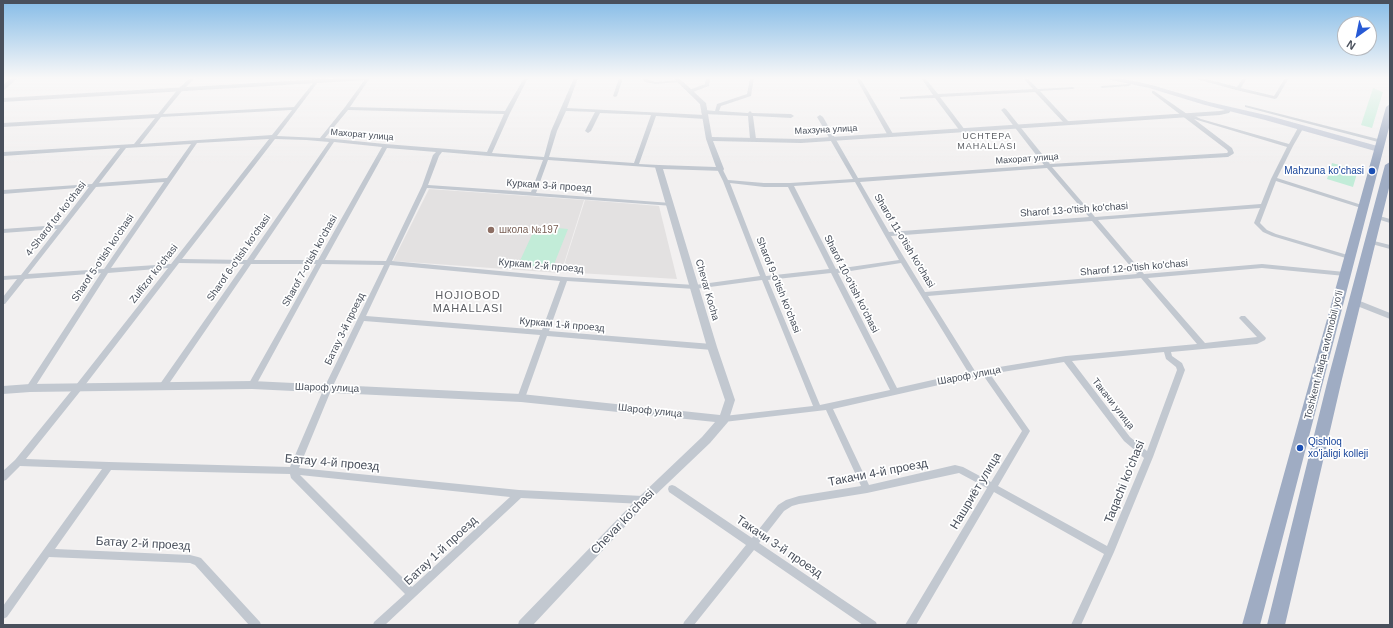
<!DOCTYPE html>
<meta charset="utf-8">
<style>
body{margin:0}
#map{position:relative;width:1393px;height:628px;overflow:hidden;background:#f2f0f0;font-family:Helvetica,sans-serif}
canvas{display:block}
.frame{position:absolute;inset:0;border:4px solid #49505c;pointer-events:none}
.north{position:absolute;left:1337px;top:16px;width:40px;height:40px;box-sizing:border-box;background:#fff;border:1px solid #b6b9be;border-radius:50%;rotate:213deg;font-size:11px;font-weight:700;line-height:16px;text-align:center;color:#49505c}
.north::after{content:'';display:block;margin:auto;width:14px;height:18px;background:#275ad5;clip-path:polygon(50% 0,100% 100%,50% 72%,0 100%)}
</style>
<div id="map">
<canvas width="1393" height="628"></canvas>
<div class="frame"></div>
<div class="north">N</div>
</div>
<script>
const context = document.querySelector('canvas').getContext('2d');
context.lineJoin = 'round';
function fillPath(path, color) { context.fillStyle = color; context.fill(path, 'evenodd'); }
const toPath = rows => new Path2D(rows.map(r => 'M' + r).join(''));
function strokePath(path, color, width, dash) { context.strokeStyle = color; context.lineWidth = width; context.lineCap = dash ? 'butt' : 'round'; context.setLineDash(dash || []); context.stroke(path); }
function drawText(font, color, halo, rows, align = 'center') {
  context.font = font + ' Helvetica,sans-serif'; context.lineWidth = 3.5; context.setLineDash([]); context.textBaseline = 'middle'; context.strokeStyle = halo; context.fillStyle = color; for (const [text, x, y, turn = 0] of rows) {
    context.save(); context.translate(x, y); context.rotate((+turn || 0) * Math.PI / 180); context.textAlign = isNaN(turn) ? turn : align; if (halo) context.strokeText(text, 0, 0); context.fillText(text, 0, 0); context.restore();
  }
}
fillPath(toPath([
 [429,189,584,200,561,273,393,261],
 [585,200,659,206,677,279,562,272]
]), '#e3e1e1');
fillPath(toPath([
 [1373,88,1383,92,1372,128,1361,125],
 [1332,163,1358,170,1353,187,1327,179],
 [536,226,568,229,553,267,518,265]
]), '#c2ecd8');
fillPath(toPath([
 [190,78,195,78,182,91,163,114,294,107,317,78,321,78,277,136,320,138,345,107,366,78,370,78,350,107,505,111,524,78,528,78,510,113,492,153,544,157,551,131,574,78,578,78,567,108,705,115,708,117,705,119,656,116,639,164,659,165,661,166,661,168,548,160,536,193,671,203,673,204,673,206,427,188,392,261,564,277,695,285,760,276,723,181,717,169,720,167,722,168,728,180,764,183,790,183,853,179,817,117,820,115,823,117,858,178,1044,165,1002,111,1001,110,1004,108,1006,109,1050,164,1227,153,1228,152,1227,150,1152,93,1152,91,1154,91,1187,114,1191,114,1201,119,1289,144,1299,126,1303,126,1304,127,1293,146,1277,178,1365,206,1366,207,1363,209,1361,208,1276,181,1260,223,1267,230,1276,234,1351,256,1352,257,1349,259,1272,236,1263,232,1254,223,1260,208,1098,220,1144,274,1262,264,1345,272,1348,274,1345,276,1262,268,1148,278,1205,343,1257,337,1241,320,1239,318,1241,316,1245,316,1266,338,1265,340,1257,344,1171,352,1172,356,1182,363,1185,370,1153,457,1114,552,1081,625,1071,625,1104,554,994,492,916,625,905,625,987,488,959,473,867,493,799,504,792,506,784,511,759,543,876,622,877,625,863,625,754,550,694,625,683,625,684,622,746,545,669,492,668,489,669,486,672,485,675,486,752,538,778,505,786,500,799,496,861,486,826,410,724,422,721,421,720,419,721,417,724,416,813,406,762,280,695,289,567,281,549,331,712,344,715,345,716,347,715,349,712,350,547,336,525,398,524,400,521,401,518,400,517,398,540,335,364,321,332,388,299,468,519,490,643,496,646,497,647,500,646,503,643,504,521,498,385,625,373,625,374,622,405,594,291,478,290,474,111,470,55,549,190,555,198,557,201,558,260,622,261,625,249,625,195,565,190,563,49,557,7,617,3,619,3,606,102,469,20,466,6,480,3,481,3,471,15,460,76,385,168,268,108,273,33,390,27,390,26,388,27,386,101,273,25,279,5,304,3,304,3,297,17,279,3,280,3,276,21,275,57,229,3,233,3,229,60,225,89,187,3,194,3,190,92,184,120,148,3,156,3,152,134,144,155,118,3,127,3,123,158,114,178,89,190,78],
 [292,110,272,135,140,144,161,117,292,110],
 [348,110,504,114,487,152,385,144,325,138,348,110],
 [566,111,595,112,585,131,588,133,591,131,600,113,651,115,634,163,549,157,557,131,566,111],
 [1194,119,1287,147,1271,179,1261,204,1095,217,1052,167,1228,157,1233,154,1234,153,1232,148,1194,119],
 [269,139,171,264,111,268,197,143,269,139],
 [275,139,306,140,329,142,247,260,182,259,275,139],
 [334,142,382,147,318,260,254,260,334,142],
 [191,144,167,178,99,183,126,148,191,144],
 [387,148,436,152,433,155,422,186,386,261,325,260,387,148],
 [442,152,489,156,543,160,531,192,428,185,439,156,442,152],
 [1047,168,1089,217,889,232,860,182,1047,168],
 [164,182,104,269,28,274,96,187,164,182],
 [855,182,884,234,899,260,836,269,794,186,855,182],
 [730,183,764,187,788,187,829,269,766,276,730,183],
 [1092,221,1137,274,925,292,891,236,1092,221],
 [179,263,244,264,160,384,159,386,160,388,163,389,166,388,251,264,316,264,248,385,249,387,252,388,255,387,322,264,384,265,324,388,290,467,109,462,26,459,82,389,179,263],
 [901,263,968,372,897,388,838,273,901,263],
 [390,265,560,281,542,330,366,316,390,265],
 [831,273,890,390,820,405,768,280,831,273],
 [1141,278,1197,344,1066,356,975,371,928,296,1141,278],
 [1164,352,1166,359,1176,367,1177,370,1147,451,1130,437,1072,361,1164,352],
 [1064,362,1124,441,1144,458,1107,546,998,486,1030,431,990,374,1064,362],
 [983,375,1022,431,991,482,963,467,955,465,869,485,833,409,983,375],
 [300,475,510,497,412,587,300,475],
 [619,78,623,78,617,96,615,97,613,96,619,78],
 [641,78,646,78,649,80,656,82,680,80,682,81,680,82,656,84,645,82,641,78],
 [706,78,710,78,709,86,693,92,689,92,689,90,705,84,706,78],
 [750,78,754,78,751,96,721,106,719,111,748,113,750,111,752,113,791,114,794,116,791,118,753,116,756,139,753,141,750,139,748,116,704,114,701,112,704,110,715,111,717,104,747,94,750,78],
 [856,78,860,78,893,134,892,135,888,135,887,134,856,78],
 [921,78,925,78,938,94,1033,89,1023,78,1027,78,1038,89,1073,87,1075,88,1073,89,1040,91,1068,121,1069,122,1066,124,1064,123,1035,92,940,97,965,130,962,132,960,131,935,98,900,99,900,97,902,97,933,95,921,78],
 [1196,78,1203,78,1237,87,1243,78,1247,78,1241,88,1274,96,1285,78,1289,78,1277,98,1275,99,1236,90,1196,79,1196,78],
 [1130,81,1134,82,1129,86,1102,88,1100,87,1102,86,1128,84,1130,81],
 [1245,105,1382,140,1383,141,1382,142,1378,142,1245,107,1245,105],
 [1376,215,1390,219,1390,223,1374,218,1373,217,1374,216,1376,215],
 [1370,240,1390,245,1390,249,1368,243,1367,242,1370,240]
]), '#c2c8d0');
fillPath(toPath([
 [339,78,370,78,367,80,3,102,3,98,339,78],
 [673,78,679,78,706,103,712,137,801,139,1220,111,1225,110,1229,107,1232,109,1229,113,1220,115,801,143,713,141,724,169,723,171,663,169,717,347,735,400,728,422,710,443,647,503,533,625,518,625,519,621,639,497,702,437,715,422,521,402,252,389,30,392,3,394,3,386,30,384,252,381,521,394,720,415,725,400,707,347,655,167,659,165,716,167,706,139,700,104,673,78],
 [1355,299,1390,313,1390,319,1352,304,1351,302,1352,300,1355,299]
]), '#c2c8d0');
fillPath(toPath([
 [11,78,18,78,3,91,3,85,11,78],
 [1108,78,1120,78,1152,85,1209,102,1270,116,1381,147,1382,149,1378,151,1375,151,1265,120,1205,105,1149,88,1111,80,1108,78]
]), '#c4cad7');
fillPath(toPath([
 [1390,104,1390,124,1260,625,1242,625,1386,107,1390,104],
 [1390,162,1390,184,1342,379,1285,625,1267,625,1328,379,1385,165,1390,162]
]), '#9facc3');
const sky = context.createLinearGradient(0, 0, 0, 166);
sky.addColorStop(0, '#86bce7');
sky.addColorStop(0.47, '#f9f8f8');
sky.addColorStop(1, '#f9f8f800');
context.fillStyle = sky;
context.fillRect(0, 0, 1393, 166);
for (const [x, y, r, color] of [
 [1372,171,4,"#1a4fb4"],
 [491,230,4,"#8d6e63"],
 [1300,448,4,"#1a4fb4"]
]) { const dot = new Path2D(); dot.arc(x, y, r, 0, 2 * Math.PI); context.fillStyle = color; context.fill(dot); strokePath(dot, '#fff', 1.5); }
drawText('9px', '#49505c', '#fff', [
 ["Махзуна улица",826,130,-3],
 ["Махорат улица",362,135,5],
 ["Махорат улица",1027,159,-4]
]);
context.letterSpacing = '1px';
drawText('9px', '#5d5f64', '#fff', [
 ["UCHTEPA",987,137],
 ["MAHALLASI",987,147]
]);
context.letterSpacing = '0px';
drawText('10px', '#164399', '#fff', [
 ["Mahzuna ko'chasi",1364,171],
 ["Qishloq",1308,442,"left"],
 ["xo'jaligi kolleji",1308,454,"left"]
], 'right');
drawText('10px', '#49505c', '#fff', [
 ["Куркам 3-й проезд",549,186,4],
 ["Sharof 13-o'tish ko'chasi",1074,210,-4],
 ["4-Sharof tor ko'chasi",56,219,-52],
 ["Sharof 11-o'tish ko'chasi",904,241,59],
 ["Sharof 5-o'tish ko'chasi",103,258,-56],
 ["Sharof 6-o'tish ko'chasi",239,258,-55],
 ["Sharof 7-o'tish ko'chasi",310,261,-61],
 ["Куркам 2-й проезд",541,266,5],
 ["Sharof 12-o'tish ko'chasi",1134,268,-5],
 ["Zulfizor ko'chasi",154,274,-52],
 ["Sharof 10-o'tish ko'chasi",851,284,63],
 ["Sharof 9-o'tish ko'chasi",778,285,68],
 ["Chevar Kocha",707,290,74],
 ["Куркам 1-й проезд",562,325,5],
 ["Батау 3-й проезд",345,329,-64],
 ["Toshkent halqa avtomobil yo'li",1324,355,-76],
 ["Шароф улица",969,376,-11],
 ["Шароф улица",327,388,2],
 ["Такачи улица",1113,404,52],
 ["Шароф улица",650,411,6]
]);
drawText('10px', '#785e54', '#fff', [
 ["школа №197",499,230]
], 'left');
context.letterSpacing = '1px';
drawText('11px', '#5d5f64', '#fff', [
 ["HOJIOBOD",468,296],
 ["MAHALLASI",468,309]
]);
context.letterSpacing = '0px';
drawText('12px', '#49505c', '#fff', [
 ["Батау 4-й проезд",332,463,5],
 ["Такачи 4-й проезд",878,473,-11],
 ["Taqachi koʻchasi",1125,482,-68],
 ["Нашриёт улица",976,491,-59],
 ["Chevar ko'chasi",623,522,-46],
 ["Батау 2-й проезд",143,544,3],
 ["Такачи 3-й проезд",779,547,34],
 ["Батау 1-й проезд",441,551,-43]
]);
</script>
